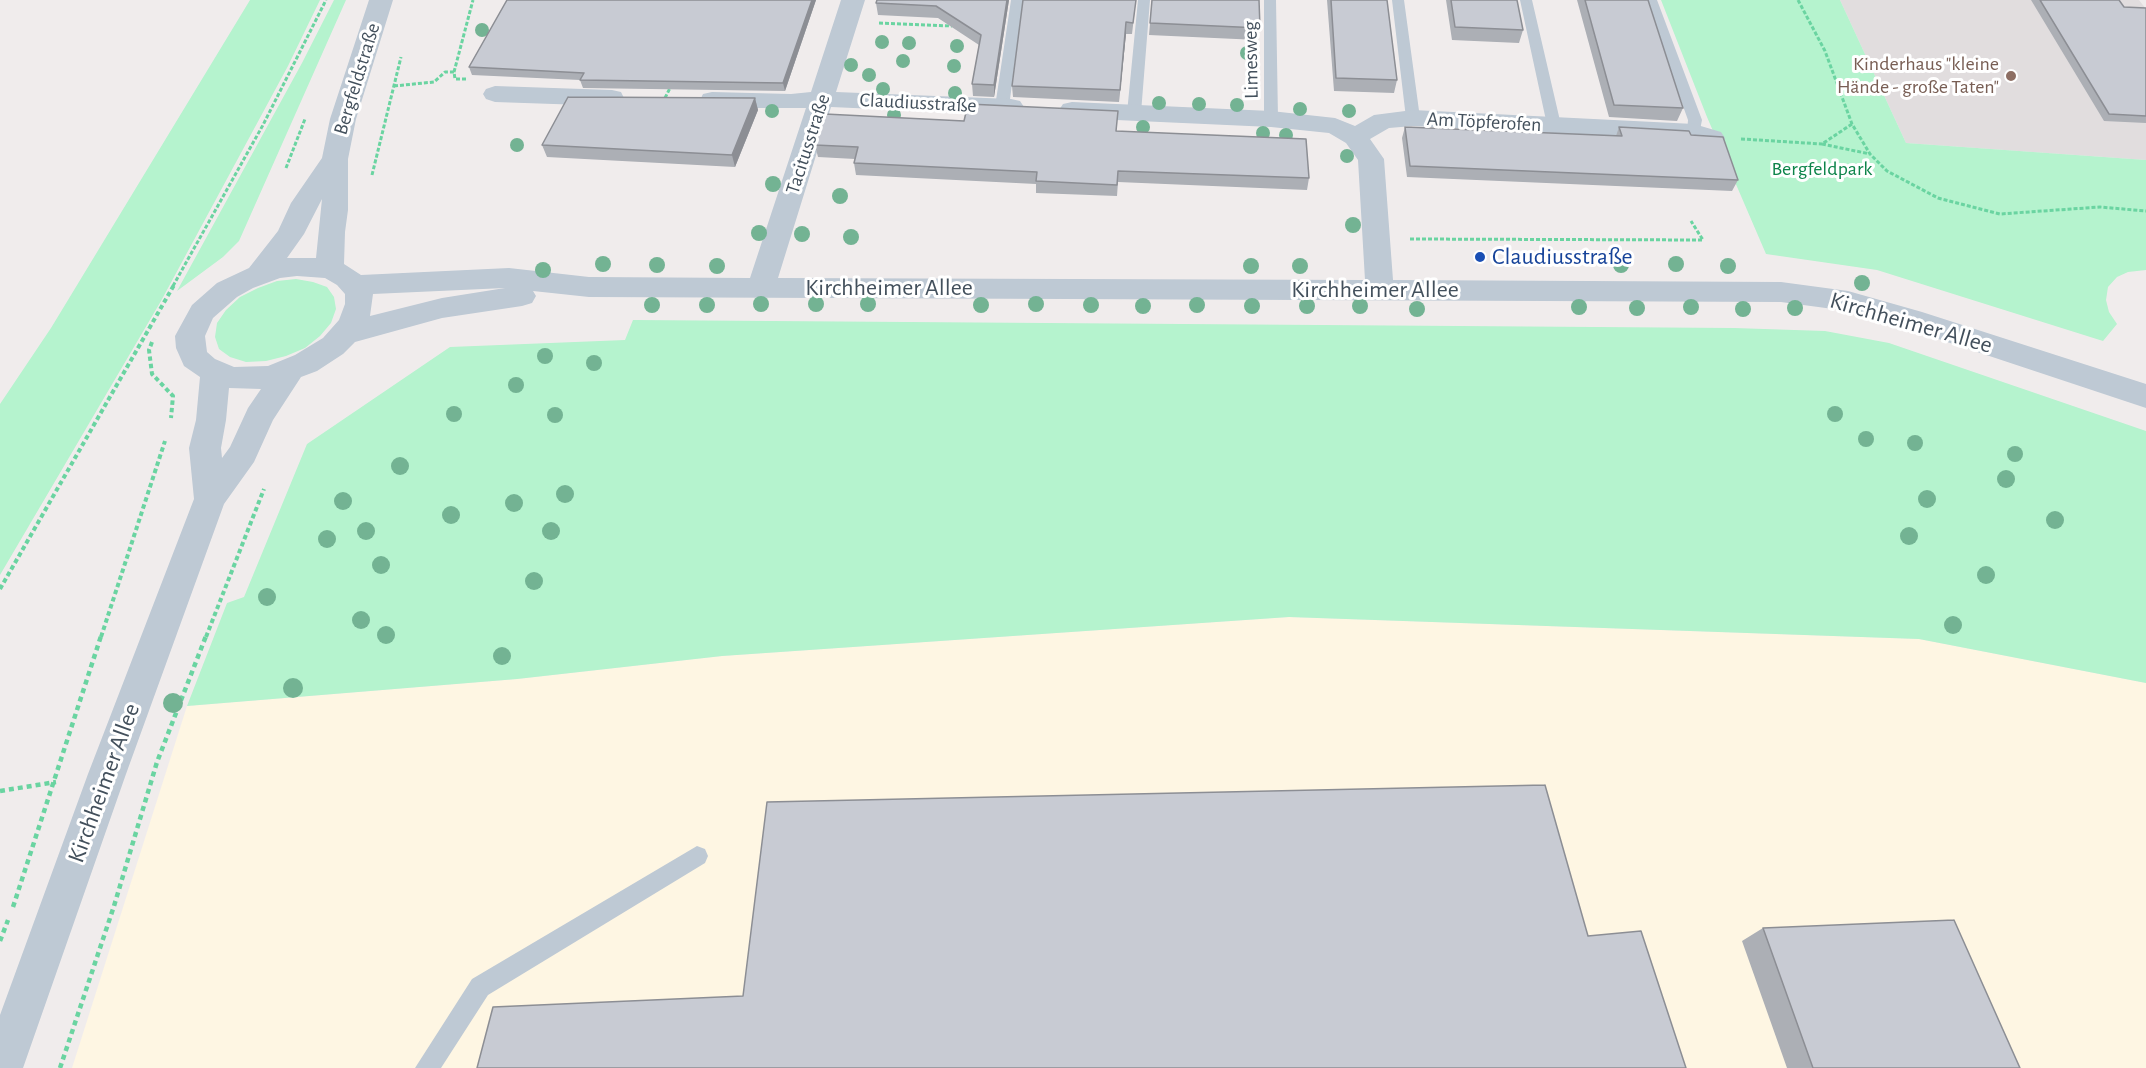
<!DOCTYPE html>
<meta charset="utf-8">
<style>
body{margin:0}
canvas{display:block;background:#f0ecec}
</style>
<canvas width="2146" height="1068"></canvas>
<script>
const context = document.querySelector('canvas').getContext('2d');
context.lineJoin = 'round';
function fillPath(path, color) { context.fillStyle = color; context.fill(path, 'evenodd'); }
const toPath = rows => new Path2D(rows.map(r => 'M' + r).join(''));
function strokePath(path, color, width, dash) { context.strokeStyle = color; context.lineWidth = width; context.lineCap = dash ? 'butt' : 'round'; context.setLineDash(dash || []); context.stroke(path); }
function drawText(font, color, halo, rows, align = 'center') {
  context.font = font + ' "Alegreya Sans",sans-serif'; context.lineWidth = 6; context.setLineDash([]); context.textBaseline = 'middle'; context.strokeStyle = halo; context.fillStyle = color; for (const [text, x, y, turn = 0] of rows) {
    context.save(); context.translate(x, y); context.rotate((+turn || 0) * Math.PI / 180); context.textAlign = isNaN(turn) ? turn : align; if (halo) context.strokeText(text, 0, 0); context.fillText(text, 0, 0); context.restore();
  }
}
fillPath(toPath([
 [1289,617,1919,639,2146,683,2146,1068,72,1068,187,706,517,679,722,656]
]), '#fef6e3');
fillPath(toPath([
 [1840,0,2139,0,2146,9,2146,160,1906,143]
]), '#e1ddde');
fillPath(toPath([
 [250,0,320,0,288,66,161,301,0,575,0,404,51,328],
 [334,0,346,0,239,241,223,257,177,291,302,63],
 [1661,0,1840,0,1906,143,2146,160,2146,270,2128,272,2117,277,2108,287,2106,300,2109,312,2117,324,2103,341,1877,270,1766,254,1707,117],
 [296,279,313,282,327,287,334,297,336,309,331,323,320,336,305,348,286,356,266,361,246,362,230,357,219,349,215,337,217,323,226,310,240,297,258,288,277,281],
 [633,320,1734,328,1825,331,1889,343,2146,431,2146,683,1919,639,1289,617,722,656,517,679,187,706,227,603,244,597,307,444,450,347,625,340]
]), '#b5f3ce');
strokePath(toPath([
 [1798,0,1825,51,1852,124,1870,154,1887,171,1938,198,2000,214,2100,207,2146,211],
 [879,23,952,26],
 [466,79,455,79,454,72,473,0],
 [394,86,434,82,445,72,454,72],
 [665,98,671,86],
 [1852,124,1822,144,1870,154],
 [1741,139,1822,144],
 [286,168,305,119],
 [372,175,401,57],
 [1410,239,1703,240,1691,221],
 [173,286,263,125,326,0]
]), '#6ad4a1', 3, [4, 2]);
strokePath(toPath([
 [152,342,149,350,152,374,173,396,171,418],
 [0,589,174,285],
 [101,637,165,441],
 [206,637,264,489]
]), '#6ad4a1', 4, [4.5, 3]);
strokePath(toPath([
 [0,791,56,782],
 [13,907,101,636],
 [0,941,8,920],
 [60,1068,114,906,157,762,206,636]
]), '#6ad4a1', 4.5, [5, 4]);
fillPath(toPath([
 [1011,0,1023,0,1009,107,1002,111,995,107,1011,0],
 [1138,0,1150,0,1141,113,1134,117,1127,113,1138,0],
 [1264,0,1276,0,1278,119,1271,123,1264,119,1264,0],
 [1392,0,1404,0,1420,118,1413,122,1406,118,1392,0],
 [1520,0,1532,0,1561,125,1559,128,1549,128,1547,125,1520,0],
 [1645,0,1657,0,1702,120,1699,135,1694,136,1687,132,1688,120,1645,0],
 [697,846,705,849,708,856,705,863,488,995,441,1068,415,1068,472,979,697,846]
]), '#bec9d4');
fillPath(toPath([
 [369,0,393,0,356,119,348,159,348,210,345,232,344,264,361,275,509,268,589,277,750,278,806,108,712,108,703,106,700,100,703,94,712,92,791,94,811,92,841,0,865,0,836,92,1011,99,1020,101,1024,107,1020,113,1011,115,831,107,778,278,1365,280,1358,160,1346,143,1329,133,1271,127,1072,118,1063,116,1059,110,1063,104,1072,102,1271,111,1335,118,1355,126,1374,115,1413,110,1694,124,1721,132,1725,138,1721,144,1712,146,1692,140,1413,126,1389,128,1370,139,1384,159,1393,280,1781,282,1848,291,1922,312,2146,384,2146,408,1905,328,1848,311,1781,302,589,297,533,291,536,296,532,303,522,306,442,318,355,342,343,354,317,371,301,377,273,420,254,462,224,504,126,774,23,1068,0,1068,0,1015,88,774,194,499,189,448,196,420,200,377,184,366,176,348,175,336,192,305,217,283,249,268,278,231,291,203,322,158,330,119,369,0],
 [322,199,316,258,287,258,304,234,322,199],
 [297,276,325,278,337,285,345,294,345,304,339,320,323,338,295,355,268,366,234,367,215,359,207,352,205,336,213,318,237,297,253,288,280,278,297,276],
 [505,288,442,298,370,316,373,294,505,288],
 [229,388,261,389,248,408,230,447,222,458,221,448,226,420,229,388],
 [495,86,612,90,621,92,624,98,621,104,612,106,495,102,486,99,483,94,486,89,495,86]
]), '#bec9d4');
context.fillStyle = '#73b393';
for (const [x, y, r] of [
 [482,30,7],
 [882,42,7],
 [909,43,7],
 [957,46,7],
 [1247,53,7],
 [903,61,7],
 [851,65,7],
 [954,66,7],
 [869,75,7],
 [883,89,7],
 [955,93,7],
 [1159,103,7],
 [1199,104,7],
 [1237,105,7],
 [1300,109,7],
 [772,111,7],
 [1349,111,7],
 [894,115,7],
 [1143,127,7],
 [1263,133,7],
 [1286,135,7],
 [517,145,7],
 [1347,156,7],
 [773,184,8],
 [840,196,8],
 [1353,225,8],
 [759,233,8],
 [802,234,8],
 [851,237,8],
 [603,264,8],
 [1676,264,8],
 [657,265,8],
 [1621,265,8],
 [717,266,8],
 [1251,266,8],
 [1300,266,8],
 [1728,266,8],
 [543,270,8],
 [1862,283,8],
 [761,304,8],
 [816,304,8],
 [868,304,8],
 [1036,304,8],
 [652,305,8],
 [707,305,8],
 [981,305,8],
 [1091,305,8],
 [1197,305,8],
 [1143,306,8],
 [1252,306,8],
 [1307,306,8],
 [1360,306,8],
 [1579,307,8],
 [1691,307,8],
 [1637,308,8],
 [1795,308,8],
 [1417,309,8],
 [1743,309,8],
 [545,356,8],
 [594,363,8],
 [516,385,8],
 [454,414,8],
 [1835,414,8],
 [555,415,8],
 [1866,439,8],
 [1915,443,8],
 [2015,454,8],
 [400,466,9],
 [2006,479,9],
 [565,494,9],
 [1927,499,9],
 [343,501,9],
 [514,503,9],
 [451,515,9],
 [2055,520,9],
 [366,531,9],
 [551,531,9],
 [1909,536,9],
 [327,539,9],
 [381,565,9],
 [1986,575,9],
 [534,581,9],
 [267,597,9],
 [361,620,9],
 [1953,625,9],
 [386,635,9],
 [502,656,9],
 [293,688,10],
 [173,703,10]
]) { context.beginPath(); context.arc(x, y, r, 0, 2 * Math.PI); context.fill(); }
fillPath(toPath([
 [507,0,816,0,785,91,583,88,580,80,472,75,469,67],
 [1009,0,994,97,973,96,972,84,979,45,938,18,878,15,876,3],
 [1136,0,1132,34,1126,34,1119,102,1013,97,1012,86],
 [1152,0,1260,28,1258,40,1149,35],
 [1327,0,1387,0,1397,80,1394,93,1334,91],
 [1446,0,1517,0,1523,30,1519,43,1452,40],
 [1577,0,1648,0,1683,108,1677,121,1609,117],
 [2031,0,2119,0,2124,7,2146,8,2146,123,2104,121],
 [755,98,758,110,735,167,547,157,542,145],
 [964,121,1116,131,1309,178,1307,190,1118,182,1117,196,1036,193,1036,184,856,175,854,163,855,159,818,157,815,145],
 [1405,127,1616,136,1619,127,1691,135,1738,180,1732,191,1407,177,1402,138],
 [1763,928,2020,1068,1787,1068,1742,941]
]), '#acafb5');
fillPath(toPath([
 [812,0,816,0,785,91,783,83],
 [1007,0,1009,0,994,97,994,85],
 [1126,22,1126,34,1119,102,1120,90],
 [755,98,758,110,735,167,732,155]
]), '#8c8e94');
const building = toPath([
 [507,0,812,0,783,83,580,80,584,73,469,67,507,0],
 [877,0,1007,0,994,85,972,84,981,35,936,6,876,3,877,0],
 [1023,0,1136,0,1133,23,1126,22,1120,90,1012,86,1023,0],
 [1152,0,1259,0,1260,28,1150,23,1152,0],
 [1331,0,1387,0,1397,80,1336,78,1331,0],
 [1451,0,1517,0,1523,30,1455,27,1451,0],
 [1585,0,1648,0,1683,108,1614,105,1585,0],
 [2040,0,2119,0,2124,7,2146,8,2146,116,2109,114,2040,0],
 [568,97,755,98,732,155,542,145,568,97],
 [968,104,1118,111,1116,131,1306,139,1309,178,1118,171,1117,185,1036,181,1037,172,854,163,858,147,815,145,825,114,964,121,968,104],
 [1405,127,1622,136,1619,127,1689,131,1691,135,1723,137,1738,180,1410,166,1405,127],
 [1545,785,1588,936,1641,931,1686,1068,477,1068,493,1007,743,996,767,802,1545,785],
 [1954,920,2020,1068,1813,1068,1763,928,1954,920]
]);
fillPath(building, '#c8cbd3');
strokePath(building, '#8c8e94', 1.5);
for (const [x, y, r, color] of [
 [2011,76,6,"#8d6e63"],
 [1480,257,6,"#1a4fb4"]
]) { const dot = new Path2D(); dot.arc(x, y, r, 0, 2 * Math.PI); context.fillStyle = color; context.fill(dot); strokePath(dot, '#fff', 2); }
drawText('20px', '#43505c', '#fff', [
 ["Limesweg",1251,60,-91],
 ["Bergfeldstraße",357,79,-73],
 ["Claudiusstraße",918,103,3],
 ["Am Töpferofen",1484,122,3],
 ["Tacitusstraße",808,144,-72]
]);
drawText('20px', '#785e54', '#fff', [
 ["Kinderhaus \"kleine",1999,64],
 ["Hände - große Taten\"",1999,87]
], 'right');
drawText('20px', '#0d844a', '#fff', [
 ["Bergfeldpark",1822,169]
]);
drawText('24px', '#164399', '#fff', [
 ["Claudiusstraße",1492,257]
], 'left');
drawText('24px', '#43505c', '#fff', [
 ["Kirchheimer Allee",889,288],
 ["Kirchheimer Allee",1375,290],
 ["Kirchheimer Allee",1911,323,16],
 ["Kirchheimer Allee",104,783,-70]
]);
</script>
